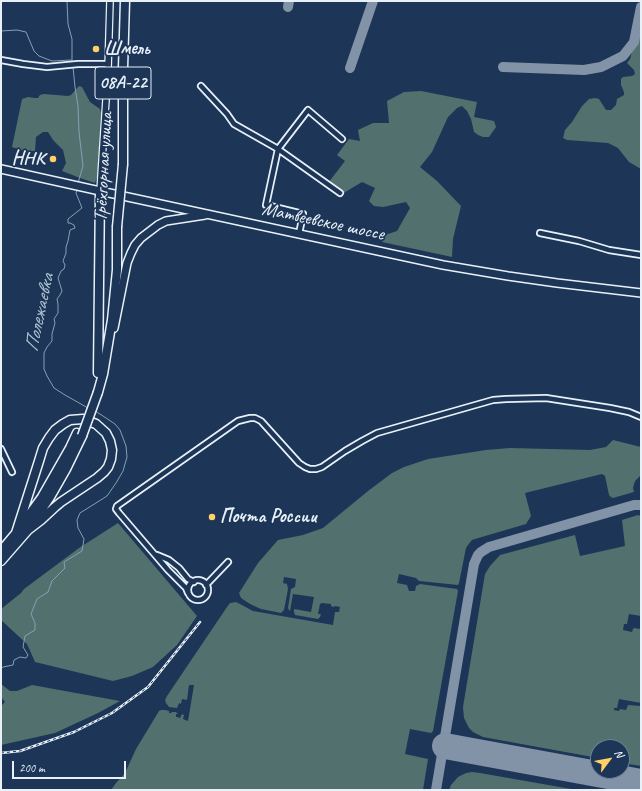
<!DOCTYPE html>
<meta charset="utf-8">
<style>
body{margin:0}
#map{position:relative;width:642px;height:791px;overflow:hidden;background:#1d3557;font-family:Caveat,sans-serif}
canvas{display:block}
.frame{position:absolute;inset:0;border:2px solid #e8f1f8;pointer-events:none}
.north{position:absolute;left:590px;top:739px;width:40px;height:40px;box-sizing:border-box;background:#1d3557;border:1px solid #6e8097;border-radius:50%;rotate:58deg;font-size:11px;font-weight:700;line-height:16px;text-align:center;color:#e8f1f8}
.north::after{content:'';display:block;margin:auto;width:14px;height:18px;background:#ffd166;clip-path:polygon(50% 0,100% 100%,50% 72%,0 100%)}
.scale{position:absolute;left:12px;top:761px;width:114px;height:18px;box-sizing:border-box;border:2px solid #e8f1f8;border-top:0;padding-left:5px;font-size:12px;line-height:14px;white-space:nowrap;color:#e8f1f8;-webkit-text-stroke:3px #1d3557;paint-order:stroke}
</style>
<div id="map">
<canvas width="642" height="791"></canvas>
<div class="frame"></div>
<div class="north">N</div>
<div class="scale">200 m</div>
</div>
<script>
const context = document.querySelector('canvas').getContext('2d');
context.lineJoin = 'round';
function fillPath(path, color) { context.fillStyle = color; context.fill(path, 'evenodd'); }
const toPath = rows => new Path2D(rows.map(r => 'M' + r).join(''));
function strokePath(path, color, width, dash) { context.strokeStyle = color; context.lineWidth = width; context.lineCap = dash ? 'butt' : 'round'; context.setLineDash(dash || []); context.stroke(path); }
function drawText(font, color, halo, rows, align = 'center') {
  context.font = font + ' Caveat,sans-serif'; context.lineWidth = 3.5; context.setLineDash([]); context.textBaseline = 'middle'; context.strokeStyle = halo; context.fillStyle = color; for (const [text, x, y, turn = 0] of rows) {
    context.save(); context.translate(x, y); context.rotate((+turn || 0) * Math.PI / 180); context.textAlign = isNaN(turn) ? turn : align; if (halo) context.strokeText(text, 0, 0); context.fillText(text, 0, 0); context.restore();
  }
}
fillPath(toPath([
 [641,17,641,169,629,162,618,148,608,143,567,140,563,138,565,130,572,122,582,106,589,99,595,98,599,99,606,110,611,110,616,105,617,99,624,95,624,92,621,85,621,79,623,77,632,76,635,74,634,70,627,63,630,59],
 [79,86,82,87,90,102,100,109,101,113,98,174,95,183,80,178,62,171,66,163,63,150,53,140,48,132,43,132,36,137,35,151,25,151,12,147,22,99,28,97,35,98,38,98,40,95,44,94,68,96,71,95],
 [421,91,477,102,474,117,494,121,496,127,489,137,483,137,478,135,474,132,471,119,467,111,462,106,457,108,448,117,432,152,420,167,437,181,461,206,453,239,452,257,382,242,385,235,397,231,410,208,406,202,383,207,374,206,369,201,375,188,362,182,342,194,328,183,345,161,337,155,349,139,360,141,358,130,373,123,389,123,387,101,404,92],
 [613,440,641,447,641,475,635,481,633,488,634,492,613,498,611,497,609,495,605,476,602,474,525,493,531,516,526,524,475,539,472,540,468,545,466,548,459,583,458,585,419,581,416,578,399,574,397,583,407,585,409,591,415,591,416,586,420,584,457,589,458,591,433,731,431,733,410,729,405,754,428,759,423,790,111,790,116,783,125,773,136,749,159,711,161,710,165,710,169,711,169,713,171,713,172,712,176,712,178,714,176,714,176,717,178,717,179,718,180,718,182,714,184,715,183,719,188,721,194,685,189,685,187,700,182,699,181,704,179,703,177,708,169,707,166,703,165,700,167,696,227,607,230,603,236,602,240,604,253,611,333,625,335,612,339,612,340,607,335,606,334,607,331,606,331,604,322,603,320,604,318,614,321,614,320,617,318,619,295,615,294,612,294,609,311,612,314,597,293,594,290,611,289,610,288,608,291,589,295,587,296,579,284,577,283,583,287,584,288,589,284,610,281,613,261,609,250,604,241,598,239,593,258,563,278,540,303,535,323,528,368,491,392,473,404,467,428,459,486,450,510,448,590,450,606,447],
 [638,515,641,516,641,616,629,614,627,624,624,624,623,630,632,632,633,629,634,628,641,629,641,703,619,699,617,708,614,708,614,710,619,711,620,709,626,710,628,705,641,706,641,766,622,763,622,747,598,747,598,758,483,737,473,732,469,728,464,718,463,707,485,574,490,566,500,555,575,535,580,556,625,546,622,520],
 [118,523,197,616,177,645,153,667,132,676,113,681,35,662,27,644,1,620,1,609,21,593,24,589,79,548],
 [1,684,10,691,17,691,32,685,120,701,98,713,55,733,1,745,1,706,5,702,1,697],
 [472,772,480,773,577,790,449,790,451,785,458,777,466,773]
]), '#52706e');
strokePath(toPath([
 [67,1,68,24,72,39,72,62],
 [1,31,17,30,26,32,34,51,39,56,52,61,71,60],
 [73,67,75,87,78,106,79,132,83,166,78,183],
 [77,190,76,193,82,208,68,219,68,223,70,223,74,225,75,228,70,230,68,241,66,247,66,253,63,261,65,265,64,269,61,271,58,278,62,291,60,295,57,299,58,304,58,313,54,319,55,323,52,334,52,341,47,347,44,353,44,369,47,376,54,388,65,395,88,408],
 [1,669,3,667,13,665,14,660,20,657,26,658,28,655,23,647,25,636,35,630,35,623,31,614,37,599,48,592,52,581,65,568,64,562,82,551,84,539,78,528,77,520,80,513,107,496,116,483,123,471,127,457,126,446,120,430,115,424,103,416,95,411]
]), '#84a2b4', 1);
strokePath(toPath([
 [288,7,289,1],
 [503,67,584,70,601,67,623,56,634,42,641,7],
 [350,68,373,1],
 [436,790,474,564,478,555,481,552,489,547,634,505,641,505]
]), '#8293a8', 10);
strokePath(toPath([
 [445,746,641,782]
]), '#8293a8', 26);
const minor = toPath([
 [1,60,23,64,47,67,78,64,108,64],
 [201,86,227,114,234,124,278,149,266,205,303,214,299,234],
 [340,193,278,149,308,110,342,139],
 [540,233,579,241,609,250,641,255],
 [1,449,12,472],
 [157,555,169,560,179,568,188,579,194,582],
 '188 590a10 10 0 1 1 20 0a10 10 0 1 1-20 0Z',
 [206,585,228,562],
 [188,593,186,588,168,570,119,513,116,509,117,506,238,421,250,418,255,418,261,421,299,463,305,467,310,469,316,469,322,467,345,451,362,441,377,433,493,400,506,399,546,398,610,408,629,412,641,417]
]);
const tertiary = toPath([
 [100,191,108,69,110,1]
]);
const secondary = toPath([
 [100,191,443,265,508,276,557,283,641,293],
 [114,328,127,263,131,253,135,245,141,238,158,225,166,221,205,215]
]);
const primary = toPath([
 [1,169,100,191]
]);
const trunk = toPath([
 [123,164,123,68,125,1],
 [98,373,100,191],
 [98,392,103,374,112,320,117,270,117,227],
 [16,533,39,461,43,448,49,438,55,430,63,424,70,420,83,419,96,424,106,433,110,441,112,450,111,459,108,467,104,472,97,478,61,502,55,507,41,520,28,530],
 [1,551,16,533,42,497,70,448,77,433],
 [1,561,28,530,50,497,66,469,82,436]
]);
strokePath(minor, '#e8f1f8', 8);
strokePath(tertiary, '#e8f1f8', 8);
strokePath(secondary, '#e8f1f8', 10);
strokePath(primary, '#e8f1f8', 10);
strokePath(trunk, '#e8f1f8', 11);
strokePath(minor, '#1d3557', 4.5);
strokePath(tertiary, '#1d3557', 5.5);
strokePath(secondary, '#1d3557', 7);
strokePath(primary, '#1d3557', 7);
strokePath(trunk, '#1d3557', 8);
const rail = toPath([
 [1,753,20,751,74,732,112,713,148,687,200,622]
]);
strokePath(rail, '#e8f1f8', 2.5);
strokePath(rail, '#1d3557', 1, [3]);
const trunkBridge = toPath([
 [117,227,123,164],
 [82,436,98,392]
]);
strokePath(trunkBridge, '#e8f1f8', 11, []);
strokePath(trunkBridge, '#1d3557', 8);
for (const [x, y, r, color] of [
 [96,49,4,"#ffd166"],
 [53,159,4,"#ffd166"],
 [212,517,4,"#ffd166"]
]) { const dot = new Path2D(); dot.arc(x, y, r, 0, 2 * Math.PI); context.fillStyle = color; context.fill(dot); strokePath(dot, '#1d3557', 1.5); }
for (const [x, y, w] of [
 [123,83,56]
]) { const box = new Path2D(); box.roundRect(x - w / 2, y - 16, w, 32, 3); context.fillStyle = '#1d3557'; context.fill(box); strokePath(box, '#e8f1f8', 1); }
drawText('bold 18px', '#e8f1f8', null, [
 ["08А-22",123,83]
]);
drawText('bold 19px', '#e8f1f8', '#1d3557', [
 ["Шмель",104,49],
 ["ННК",45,159,"right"],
 ["Почта России",220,517]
], 'left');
drawText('19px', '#e8f1f8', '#1d3557', [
 ["Трёхгорная улица",104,167,-87],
 ["Матвеевское шоссе",323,222,12]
]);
drawText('italic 20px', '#aec3d0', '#1d3557', [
 ["Полежаевка",40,313,-78]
]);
</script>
